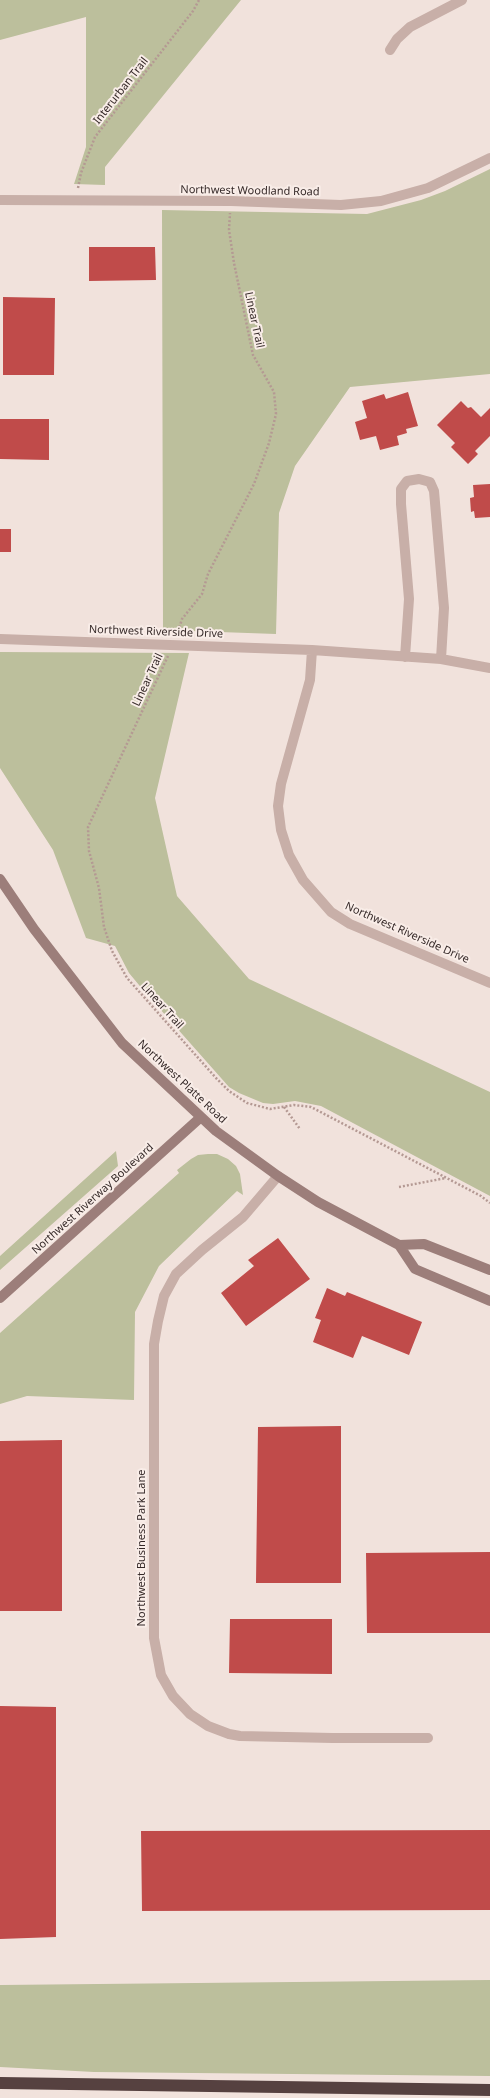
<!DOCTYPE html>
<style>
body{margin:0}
canvas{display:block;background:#f1e2dc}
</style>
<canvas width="490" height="2098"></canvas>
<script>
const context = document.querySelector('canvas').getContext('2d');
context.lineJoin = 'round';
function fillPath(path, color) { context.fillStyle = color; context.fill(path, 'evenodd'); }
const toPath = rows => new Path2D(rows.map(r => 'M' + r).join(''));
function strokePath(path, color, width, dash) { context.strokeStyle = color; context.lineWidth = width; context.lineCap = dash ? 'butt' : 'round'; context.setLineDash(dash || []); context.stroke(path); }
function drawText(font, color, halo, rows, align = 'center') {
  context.font = font + ' "Noto Sans",sans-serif'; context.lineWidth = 4; context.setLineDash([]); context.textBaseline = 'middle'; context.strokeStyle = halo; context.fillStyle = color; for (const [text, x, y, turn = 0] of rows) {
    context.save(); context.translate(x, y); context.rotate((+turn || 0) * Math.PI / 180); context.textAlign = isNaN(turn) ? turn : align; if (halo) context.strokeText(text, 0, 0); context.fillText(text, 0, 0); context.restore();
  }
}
fillPath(toPath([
 [0,0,241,0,105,167,105,185,74,184,86,147,86,17,0,40],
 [490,169,490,374,350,387,295,466,279,513,276,634,163,630,162,210,367,214,421,200,445,191],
 [0,652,189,653,155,798,177,896,249,979,490,1092,490,1196,321,1106,295,1101,273,1104,263,1103,239,1093,229,1087,144,991,129,973,115,946,86,938,53,850,0,768],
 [116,1151,118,1166,0,1270,0,1256],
 [208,1154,217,1154,228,1159,236,1166,240,1174,243,1195,237,1191,159,1266,135,1312,134,1400,27,1396,0,1404,0,1333,179,1173,177,1170,191,1159,198,1155],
 [490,1980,490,2076,94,2072,0,2067,0,1985]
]), '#bcbf9c');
fillPath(toPath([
 [89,247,155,247,156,280,89,281],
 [3,297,55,298,54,375,3,375],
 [408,392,418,426,406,429,407,433,397,436,399,445,380,450,376,436,360,440,355,422,367,418,362,401,384,394,386,399],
 [461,401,468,408,471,407,481,417,490,408,490,436,475,451,478,454,468,464,451,447,455,443,437,425],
 [0,419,49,419,49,460,0,459],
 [490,484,490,517,475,518,474,511,471,512,470,498,474,497,473,485],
 [0,529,11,529,11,552,0,552],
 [278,1238,310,1279,246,1326,221,1293,254,1266,248,1260],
 [327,1288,345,1296,347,1292,422,1322,409,1355,362,1336,353,1358,313,1342,321,1320,315,1318],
 [341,1426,341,1583,256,1583,258,1427],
 [62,1440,62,1611,0,1611,0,1441],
 [490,1552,490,1633,367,1633,366,1553],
 [230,1619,332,1619,332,1674,229,1673],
 [0,1706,56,1707,56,1937,0,1939],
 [490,1830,490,1910,142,1911,141,1831]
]), '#c04b4a');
strokePath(toPath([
 [78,188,81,173,95,137,193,11,199,0],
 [177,635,182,619,202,594,208,574,254,484,269,443,276,414,274,392,253,355,234,263,229,230,230,213],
 [168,656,88,827,89,851,99,888,104,927,112,951,127,978,216,1078,229,1091,247,1103,270,1109,294,1105,311,1107,481,1196,490,1203],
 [284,1107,300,1129],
 [399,1187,446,1178]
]), '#b49993', 2.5, [2, 2]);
strokePath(toPath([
 [390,50,397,39,410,27,462,0],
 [0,200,231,201,341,205,381,201,428,188,490,158],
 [0,639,312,650,441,659,490,668],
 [312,650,310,680,281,784,278,806,281,830,289,855,303,880,331,912,350,924,490,983],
 [405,657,409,599,401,504,401,489,407,481,419,479,430,482,434,491,444,608,441,659],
 [278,1176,243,1217,202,1250,176,1274,164,1296,158,1321,154,1344,154,1638,161,1675,173,1696,190,1714,208,1726,229,1734,240,1736,333,1738,428,1738]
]), '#c8afa8', 10);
strokePath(toPath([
 [0,879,34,929,122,1043,216,1131,278,1176,318,1202,399,1245,415,1269,490,1301],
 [399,1245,424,1244,490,1270],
 [0,1298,201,1117]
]), '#9c7e7a', 10);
strokePath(toPath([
 [0,2083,490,2090]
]), '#564140', 12);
drawText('11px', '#352928', '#f9ede8', [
 ["Interurban Trail",121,91,-52],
 ["Northwest Woodland Road",250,191,1],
 ["Linear Trail",254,320,78],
 ["Northwest Riverside Drive",156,632,2],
 ["Linear Trail",148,680,-65],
 ["Northwest Riverside Drive",407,933,24],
 ["Linear Trail",162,1006,48],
 ["Northwest Platte Road",182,1082,43],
 ["Northwest Riverway Boulevard",93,1199,-42],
 ["Northwest Business Park Lane",142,1548,-90]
]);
</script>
